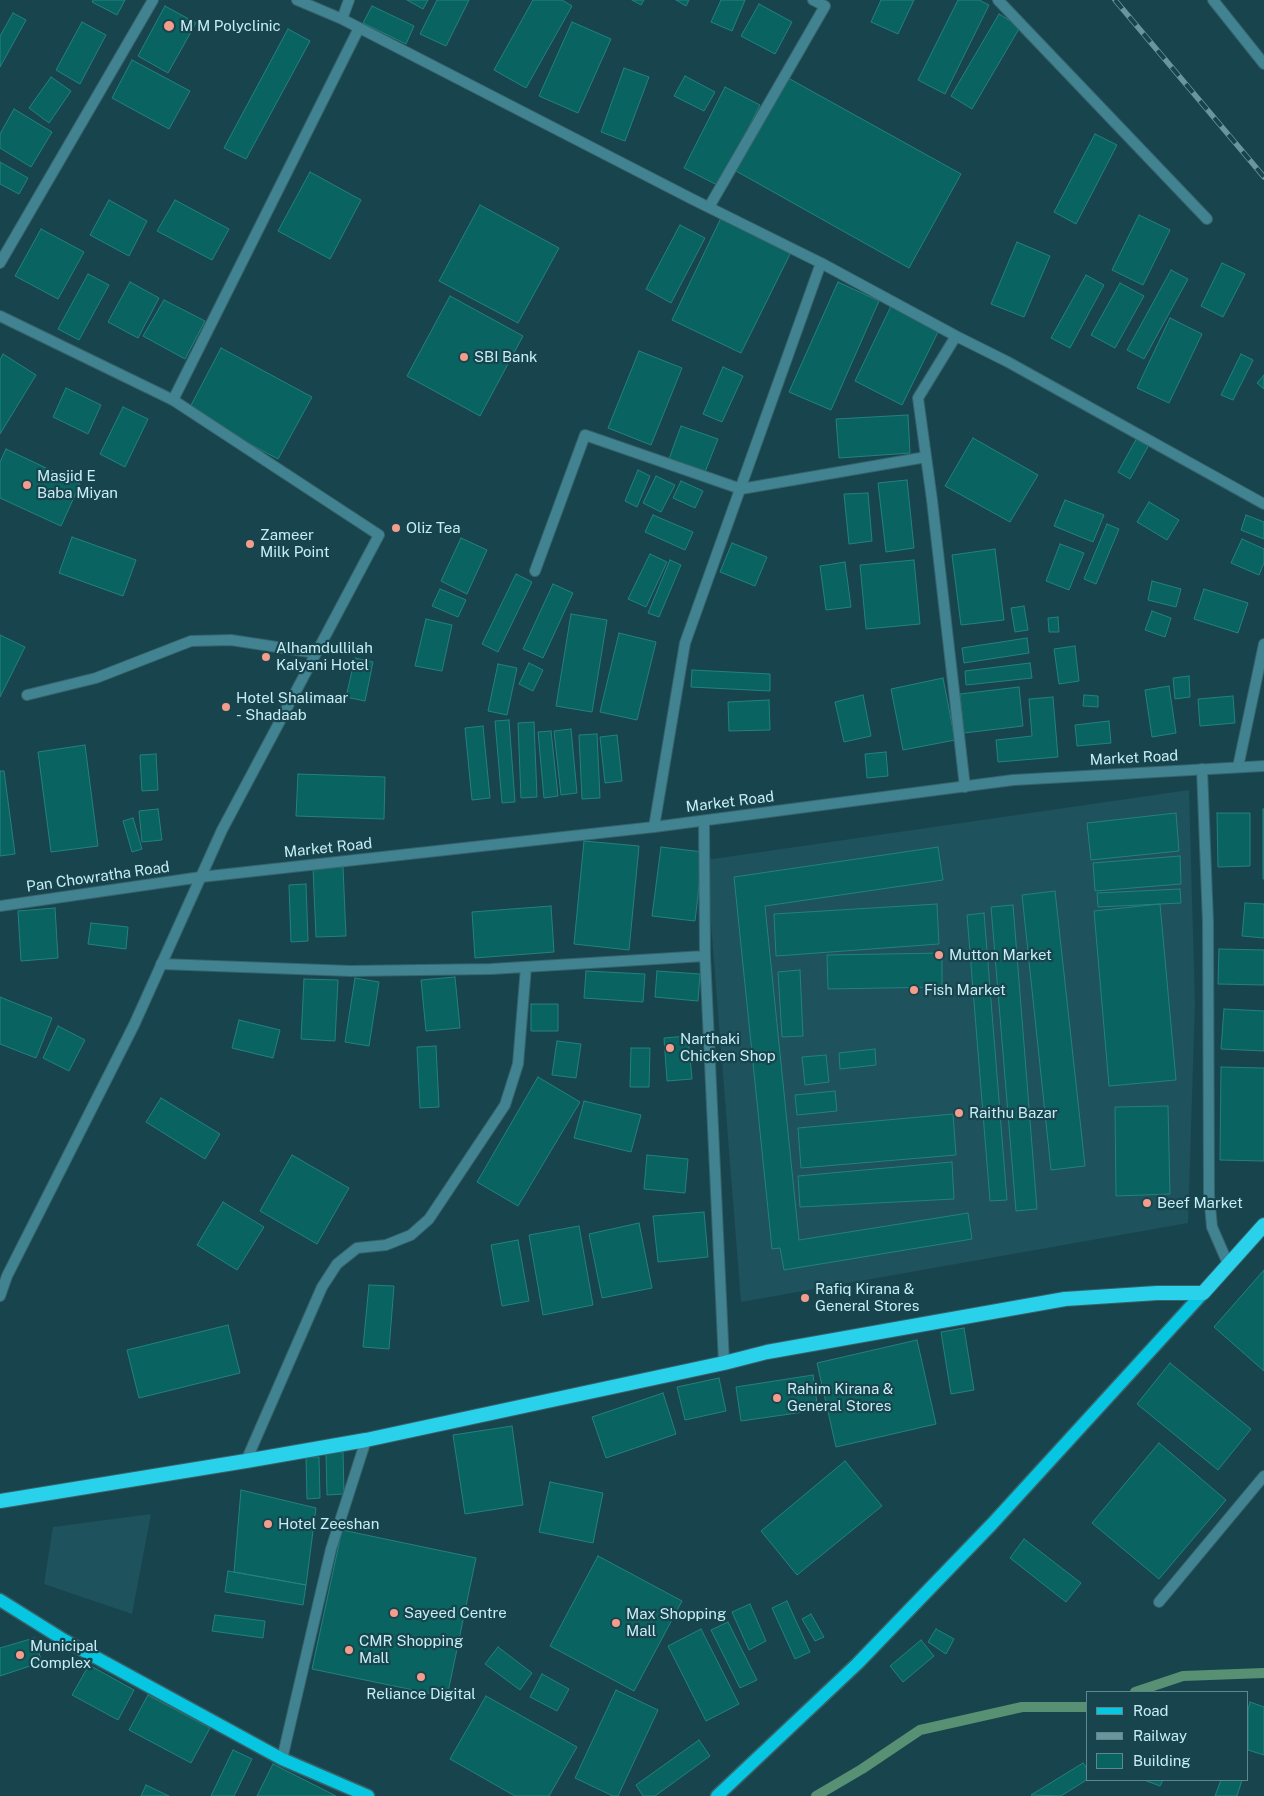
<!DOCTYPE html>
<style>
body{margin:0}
#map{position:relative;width:1264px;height:1796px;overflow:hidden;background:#18454d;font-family:"Public Sans",sans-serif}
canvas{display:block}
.legend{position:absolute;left:1086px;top:1691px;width:162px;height:90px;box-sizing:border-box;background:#18454d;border:1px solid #5e8890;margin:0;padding:6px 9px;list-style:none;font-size:15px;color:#c6edf5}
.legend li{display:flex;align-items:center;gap:10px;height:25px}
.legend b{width:25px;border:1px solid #5e8890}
</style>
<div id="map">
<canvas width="1264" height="1796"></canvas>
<ul class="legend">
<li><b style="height:6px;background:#07c6e1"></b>Road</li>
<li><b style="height:6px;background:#6a959d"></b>Railway</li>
<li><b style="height:14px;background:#096461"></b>Building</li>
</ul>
</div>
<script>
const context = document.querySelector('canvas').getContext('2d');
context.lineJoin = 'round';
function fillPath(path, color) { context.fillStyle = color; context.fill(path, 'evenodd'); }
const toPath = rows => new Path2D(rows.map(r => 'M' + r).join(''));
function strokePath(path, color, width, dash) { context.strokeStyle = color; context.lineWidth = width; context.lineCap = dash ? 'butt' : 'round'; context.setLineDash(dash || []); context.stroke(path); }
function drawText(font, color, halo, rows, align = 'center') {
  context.font = font + ' "Public Sans",sans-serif'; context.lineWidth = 4.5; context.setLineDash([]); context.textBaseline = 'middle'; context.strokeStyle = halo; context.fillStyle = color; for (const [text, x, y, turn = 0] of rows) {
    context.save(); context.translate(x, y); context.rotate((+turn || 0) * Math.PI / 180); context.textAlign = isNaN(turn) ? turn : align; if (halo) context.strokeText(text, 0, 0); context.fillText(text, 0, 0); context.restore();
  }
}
fillPath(toPath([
 [1189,790,1195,1003,1188,1223,741,1302,706,860],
 [151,1514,132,1614,44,1584,53,1527]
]), '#1e525c');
strokePath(toPath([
 [1135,1692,1183,1676,1264,1673],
 [816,1796,862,1769,920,1730,1022,1707,1088,1707]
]), '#589074', 10);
const building = toPath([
 [93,0,125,0,117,15,92,2,93,0],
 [407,0,428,0,423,9,407,0],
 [437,0,469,0,446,46,420,34,437,0],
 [533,0,562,0,572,6,526,88,494,70,533,0],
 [632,0,644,0,641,5,632,0],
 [676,0,689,0,686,6,676,0],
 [721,0,745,0,732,31,711,22,721,0],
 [881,0,914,0,898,34,871,22,881,0],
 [958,0,979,0,989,5,945,94,918,80,958,0],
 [759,4,792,22,775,54,741,36,759,4],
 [165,6,196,23,168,73,138,56,165,6],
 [372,6,414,26,406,44,363,23,372,6],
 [13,13,26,20,0,67,0,36,13,13],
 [999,14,1020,27,972,109,951,96,999,14],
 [82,22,106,35,80,84,56,70,82,22],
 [572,22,611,39,578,113,539,96,572,22],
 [288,29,310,41,246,159,224,148,288,29],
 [132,60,190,91,169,129,112,98,132,60],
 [624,68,649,77,625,141,601,132,624,68],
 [685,76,715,92,704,111,674,96,685,76],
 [51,77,71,91,49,123,29,108,51,77],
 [788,78,961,174,909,268,736,171,788,78],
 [725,87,760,105,719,186,684,168,725,87],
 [14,109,52,132,31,167,0,148,0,134,14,109],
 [1095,134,1117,145,1076,224,1054,212,1095,134],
 [0,162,28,178,19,194,0,184,0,162],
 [310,172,361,200,330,259,278,231,310,172],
 [109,200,147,221,129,256,90,235,109,200],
 [175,200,229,229,212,260,157,231,175,200],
 [480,205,559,248,518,323,439,281,480,205],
 [1139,215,1170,230,1143,285,1112,270,1139,215],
 [721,218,791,252,741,353,672,320,721,218],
 [680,225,705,238,671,303,646,289,680,225],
 [41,229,84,252,58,299,15,276,41,229],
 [1017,242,1050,256,1024,317,991,304,1017,242],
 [1222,263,1245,274,1223,317,1201,306,1222,263],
 [1171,270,1188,279,1144,359,1127,350,1171,270],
 [88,274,109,285,79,340,58,329,88,274],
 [1086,275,1104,285,1070,348,1051,338,1086,275],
 [130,282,159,298,138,338,108,322,130,282],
 [838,282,879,301,831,410,789,392,838,282],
 [1120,283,1144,296,1115,348,1091,335,1120,283],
 [450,296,523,336,480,416,407,376,450,296],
 [164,300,205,321,185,359,143,336,164,300],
 [892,304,940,328,902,405,855,381,892,304],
 [1170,318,1202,334,1169,403,1137,388,1170,318],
 [221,348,312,397,278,459,188,411,221,348],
 [639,351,682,368,651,445,608,428,639,351],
 [3,354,36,375,0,434,0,360,3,354],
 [1241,354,1253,360,1233,400,1221,395,1241,354],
 [723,367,743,376,722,422,703,414,723,367],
 [1264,375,1264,389,1257,383,1264,375],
 [66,388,101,405,88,434,53,417,66,388],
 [123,407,148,419,125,467,100,454,123,407],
 [908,415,910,453,839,458,836,419,908,415],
 [681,426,718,439,705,472,669,459,681,426],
 [1138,436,1150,443,1130,479,1118,472,1138,436],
 [973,438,1038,475,1010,522,945,486,973,438],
 [6,449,80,484,61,526,0,498,0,462,6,449],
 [638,470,650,476,637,507,625,501,638,470],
 [656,476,675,485,661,512,643,503,656,476],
 [907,480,914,548,886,552,878,483,907,480],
 [681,481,703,491,695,508,673,498,681,481],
 [868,493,872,541,849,544,844,494,868,493],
 [1065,500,1104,515,1093,542,1054,526,1065,500],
 [1149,502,1179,520,1167,540,1137,522,1149,502],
 [653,515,693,532,685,550,645,532,653,515],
 [1246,515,1264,522,1264,539,1241,530,1246,515],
 [1107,524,1119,529,1096,584,1084,579,1107,524],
 [72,537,136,560,123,596,59,573,72,537],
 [461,538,487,550,467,594,441,581,461,538],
 [1242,539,1264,549,1264,563,1259,575,1231,563,1242,539],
 [732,543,767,557,755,586,720,572,732,543],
 [1060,544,1084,553,1069,590,1046,581,1060,544],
 [995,549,1004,620,961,625,952,555,995,549],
 [650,554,667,562,646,607,628,599,650,554],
 [670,560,681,565,659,617,648,613,670,560],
 [914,560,920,624,866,629,860,565,914,560],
 [845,562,851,607,826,610,820,566,845,562],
 [516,574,532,582,498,652,482,644,516,574],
 [1152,581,1181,589,1176,607,1148,600,1152,581],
 [553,584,573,593,543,658,523,649,553,584],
 [440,589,466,600,458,617,432,606,440,589],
 [1204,589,1248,603,1238,633,1194,619,1204,589],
 [1024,606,1028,630,1015,632,1011,608,1024,606],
 [1152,611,1171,618,1165,637,1145,630,1152,611],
 [571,614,607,620,592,712,556,706,571,614],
 [1058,617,1059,632,1049,632,1048,618,1058,617],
 [426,619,452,625,442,671,415,666,426,619],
 [619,633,656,642,637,720,600,712,619,633],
 [0,635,25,647,0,697,0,635],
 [1027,638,1029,653,964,663,962,648,1027,638],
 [1075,646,1079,681,1059,684,1054,649,1075,646],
 [355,658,373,662,365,701,346,697,355,658],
 [529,663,543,670,533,691,519,684,529,663],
 [1030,663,1032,678,966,685,965,671,1030,663],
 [498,664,517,668,507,715,488,711,498,664],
 [692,670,770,674,770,691,691,687,692,670],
 [1189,676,1190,697,1175,699,1173,678,1189,676],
 [943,678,955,740,903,750,891,689,943,678],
 [1169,686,1176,733,1152,737,1145,690,1169,686],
 [1019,687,1023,726,964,733,960,694,1019,687],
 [863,695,871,736,844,742,835,702,863,695],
 [1084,695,1098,696,1098,707,1083,706,1084,695],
 [1233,696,1235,723,1200,726,1198,699,1233,696],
 [1053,697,1058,757,998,762,996,740,1032,736,1029,699,1053,697],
 [769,700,770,730,729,731,728,702,769,700],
 [509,720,515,802,502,803,495,721,509,720],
 [1109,721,1111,743,1077,746,1075,725,1109,721],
 [534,722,537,797,521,798,518,723,534,722],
 [483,726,490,798,472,800,465,728,483,726],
 [571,729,577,793,561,795,554,731,571,729],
 [551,731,558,796,544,798,538,732,551,731],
 [597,734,600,798,582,799,579,735,597,734],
 [617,735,622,781,605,783,600,737,617,735],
 [85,745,98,846,51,852,38,752,85,745],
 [886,752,888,776,867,778,865,754,886,752],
 [156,754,158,790,142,791,140,755,156,754],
 [0,771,4,771,15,854,0,856,0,771],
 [298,774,385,777,384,819,296,816,298,774],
 [158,809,162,840,142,842,139,811,158,809],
 [1263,809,1264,809,1264,879,1263,879,1263,809],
 [1176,813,1179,851,1091,860,1087,823,1176,813],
 [1217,813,1250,813,1250,866,1218,867,1217,813],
 [133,818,142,849,132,852,123,821,133,818],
 [584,841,639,846,629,950,574,944,584,841],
 [661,847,703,852,695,921,652,916,661,847],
 [938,847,943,880,765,906,799,1240,968,1213,972,1239,784,1270,780,1248,772,1249,734,877,938,847],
 [1180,856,1181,884,1095,891,1093,863,1180,856],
 [343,867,346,936,316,937,313,868,343,867],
 [306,884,308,941,291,942,289,885,306,884],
 [1180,889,1181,903,1098,907,1097,893,1180,889],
 [1055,891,1085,1166,1051,1170,1022,895,1055,891],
 [1245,903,1264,904,1264,938,1242,936,1245,903],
 [937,904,939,944,776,956,774,914,937,904],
 [1160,904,1176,1080,1109,1086,1094,911,1160,904],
 [1013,905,1037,1209,1016,1211,991,907,1013,905],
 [551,906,554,952,475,958,472,912,551,906],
 [55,908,58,958,21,961,18,911,55,908],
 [984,913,1007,1200,990,1201,967,915,984,913],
 [91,923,128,927,126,949,88,944,91,923],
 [1219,949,1264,950,1264,985,1218,984,1219,949],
 [942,953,942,987,828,989,827,955,942,953],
 [800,970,803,1036,782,1037,778,972,800,970],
 [586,971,645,974,643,1002,584,998,586,971],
 [657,971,700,974,698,1001,655,997,657,971],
 [455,977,460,1028,426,1031,421,980,455,977],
 [355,978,379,982,369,1046,345,1042,355,978],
 [304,979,338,980,335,1041,301,1039,304,979],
 [0,997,52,1018,36,1058,0,1044,0,997],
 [531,1004,558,1004,558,1031,531,1031,531,1004],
 [1224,1009,1264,1011,1264,1051,1221,1049,1224,1009],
 [239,1020,280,1030,273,1058,232,1048,239,1020],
 [58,1026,85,1040,69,1071,43,1058,58,1026],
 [688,1036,692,1079,667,1081,664,1038,688,1036],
 [557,1041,581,1044,576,1078,552,1075,557,1041],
 [436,1046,439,1107,420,1108,417,1047,436,1046],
 [631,1048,650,1048,649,1087,630,1087,631,1048],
 [875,1049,876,1065,840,1069,839,1053,875,1049],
 [826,1055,829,1082,805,1085,802,1057,826,1055],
 [1221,1067,1264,1068,1264,1161,1220,1160,1221,1067],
 [538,1077,580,1102,518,1206,477,1182,538,1077],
 [835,1091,837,1111,797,1115,795,1095,835,1091],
 [161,1098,220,1134,205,1159,146,1122,161,1098],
 [584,1101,641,1115,631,1152,574,1138,584,1101],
 [1168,1106,1170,1194,1116,1196,1115,1107,1168,1106],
 [953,1114,956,1155,801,1168,798,1128,953,1114],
 [292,1155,349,1188,317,1244,260,1211,292,1155],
 [647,1155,688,1159,685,1193,644,1189,647,1155],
 [952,1162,954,1199,800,1207,798,1176,952,1162],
 [223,1202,264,1227,237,1270,197,1245,223,1202],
 [704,1212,708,1257,658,1262,653,1216,704,1212],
 [639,1223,652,1288,602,1298,589,1234,639,1223],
 [579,1226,593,1305,543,1315,529,1235,579,1226],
 [518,1240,529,1301,502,1306,491,1245,518,1240],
 [1264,1270,1264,1371,1214,1327,1264,1270],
 [369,1285,394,1286,389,1349,363,1347,369,1285],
 [228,1325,240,1373,139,1398,127,1350,228,1325],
 [964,1328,974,1390,951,1394,941,1332,964,1328],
 [917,1340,936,1424,836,1447,817,1363,917,1340],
 [1170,1363,1251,1429,1218,1470,1137,1404,1170,1363],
 [813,1375,818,1410,741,1421,736,1387,813,1375],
 [719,1378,726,1411,685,1420,677,1387,719,1378],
 [663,1393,676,1434,606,1458,592,1417,663,1393],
 [512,1426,523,1505,465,1514,453,1435,512,1426],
 [1159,1443,1226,1500,1159,1579,1092,1523,1159,1443],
 [326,1452,343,1452,344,1494,327,1495,326,1452],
 [306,1457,319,1457,320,1498,307,1499,306,1457],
 [845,1461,882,1506,797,1575,761,1531,845,1461],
 [550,1482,603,1493,593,1543,539,1532,550,1482],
 [241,1490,316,1508,306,1585,234,1572,241,1490],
 [342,1530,476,1558,447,1697,312,1669,342,1530],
 [1024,1539,1081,1583,1066,1602,1010,1558,1024,1539],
 [598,1556,682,1601,634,1691,550,1646,598,1556],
 [228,1571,306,1585,303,1605,225,1592,228,1571],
 [787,1601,810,1652,795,1659,772,1608,787,1601],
 [750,1604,766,1641,749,1650,732,1612,750,1604],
 [811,1614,824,1637,815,1641,802,1619,811,1614],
 [215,1615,265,1621,263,1638,212,1631,215,1615],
 [728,1622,757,1680,740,1688,711,1630,728,1622],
 [701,1629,739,1704,706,1721,668,1646,701,1629],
 [936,1629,954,1639,946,1654,928,1642,936,1629],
 [34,1638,42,1662,0,1676,0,1648,34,1638],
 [921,1640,934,1656,903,1682,890,1666,921,1640],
 [498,1647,532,1673,520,1690,485,1664,498,1647],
 [89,1665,134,1690,118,1720,72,1695,89,1665],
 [542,1674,569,1689,557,1711,530,1697,542,1674],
 [616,1690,658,1710,618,1796,613,1796,575,1778,616,1690],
 [148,1695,210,1728,191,1763,129,1730,148,1695],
 [486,1696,577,1747,549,1796,515,1796,450,1759,486,1696],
 [1250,1702,1264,1707,1264,1755,1248,1750,1248,1710,1250,1702],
 [699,1740,710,1756,655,1796,643,1796,636,1785,699,1740],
 [233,1750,252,1759,234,1796,211,1796,233,1750],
 [1083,1763,1088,1770,1088,1779,1061,1796,1031,1795,1083,1763],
 [273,1764,336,1796,257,1796,273,1764],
 [1144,1780,1163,1780,1160,1786,1144,1780],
 [1221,1780,1242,1780,1237,1796,1215,1796,1221,1780],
 [146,1785,169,1796,141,1796,146,1785]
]);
fillPath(building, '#096461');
strokePath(building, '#24817e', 1);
const service = toPath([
 [27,695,96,678,191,641,231,640,316,653],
 [282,1759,331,1549,366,1440]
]);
const minor = toPath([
 [297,0,342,19,692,199,821,263,956,336,1008,362,1264,504],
 [998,0,1207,219],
 [342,19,349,0],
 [709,207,825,6,813,0],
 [0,263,153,0],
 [956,336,918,398,932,500,965,787],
 [173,400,359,28],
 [535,571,585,435,741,489,926,457],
 [1238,767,1264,644],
 [1202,769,1208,922,1209,1195,1212,1227,1229,1266],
 [704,821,705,956,724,1363],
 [654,827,685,643,821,263],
 [161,964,351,971,491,969,705,956],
 [246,1461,322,1287,337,1264,357,1248,386,1245,411,1235,429,1219,505,1105,518,1064,526,967],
 [1159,1602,1264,1476]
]);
const tertiary = toPath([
 [1213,0,1264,64],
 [0,316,173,400,379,535,222,830,134,1025,7,1276,0,1296],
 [0,906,201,877,654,827,1013,780,1264,766]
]);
const primary = toPath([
 [0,1600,64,1640,282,1759,368,1796],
 [717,1796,857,1664,992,1524,1203,1293]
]);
const trunk = toPath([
 [0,1501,246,1461,366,1440,724,1363,767,1352,1065,1299,1157,1293,1203,1293,1264,1225]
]);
strokePath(service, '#37636b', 12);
strokePath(minor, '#37636b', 12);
strokePath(tertiary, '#37636b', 12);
strokePath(primary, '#37636b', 15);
strokePath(trunk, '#37636b', 16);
strokePath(service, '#418390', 10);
strokePath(minor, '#418390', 10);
strokePath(tertiary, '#418390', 10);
strokePath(primary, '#07c6e1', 12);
strokePath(trunk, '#2ad1eb', 14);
const rail = toPath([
 [1115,0,1264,177]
]);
strokePath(rail, '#6a959d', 5.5);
strokePath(rail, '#18454d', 4, [11]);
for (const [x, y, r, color] of [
 [169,26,6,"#f49d8c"],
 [464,357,5,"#f49d8c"],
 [27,485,5,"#f49d8c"],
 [396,528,5,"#f49d8c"],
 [250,544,5,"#f49d8c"],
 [266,657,5,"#f49d8c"],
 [226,707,5,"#f49d8c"],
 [939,955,5,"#f49d8c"],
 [914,990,5,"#f49d8c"],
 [670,1048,5,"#f49d8c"],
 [959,1113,5,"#f49d8c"],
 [1147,1203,5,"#f49d8c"],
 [805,1298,5,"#f49d8c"],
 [777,1398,5,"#f49d8c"],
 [268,1524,5,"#f49d8c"],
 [394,1613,5,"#f49d8c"],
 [616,1623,5,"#f49d8c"],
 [349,1650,5,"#f49d8c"],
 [20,1655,5,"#f49d8c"],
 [421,1677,5,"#f49d8c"]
]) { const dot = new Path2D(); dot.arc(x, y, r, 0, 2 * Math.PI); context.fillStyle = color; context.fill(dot); strokePath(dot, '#18454d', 2); }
drawText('15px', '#c6edf5', '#18454d', [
 ["M M Polyclinic",180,26],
 ["SBI Bank",474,357],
 ["Masjid E",37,476],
 ["Baba Miyan",37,493],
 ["Oliz Tea",406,528],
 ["Zameer",260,535],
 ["Milk Point",260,552],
 ["Alhamdullilah",276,648],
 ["Kalyani Hotel",276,665],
 ["Hotel Shalimaar",236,698],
 ["- Shadaab",236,715],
 ["Mutton Market",949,955],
 ["Fish Market",924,990],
 ["Narthaki",680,1039],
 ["Chicken Shop",680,1056],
 ["Raithu Bazar",969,1113],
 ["Beef Market",1157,1203],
 ["Rafiq Kirana &",815,1289],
 ["General Stores",815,1306],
 ["Rahim Kirana &",787,1389],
 ["General Stores",787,1406],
 ["Hotel Zeeshan",278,1524],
 ["Sayeed Centre",404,1613],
 ["Max Shopping",626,1614],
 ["Mall",626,1631],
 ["CMR Shopping",359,1641],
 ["Mall",359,1658],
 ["Municipal",30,1646],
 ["Complex",30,1663],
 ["Reliance Digital",421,1694,"center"]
], 'left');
drawText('15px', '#c6edf5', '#18454d', [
 ["Market Road",1134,758,-3],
 ["Market Road",730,802,-7],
 ["Market Road",328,848,-6],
 ["Pan Chowratha Road",98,877,-8]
]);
</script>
